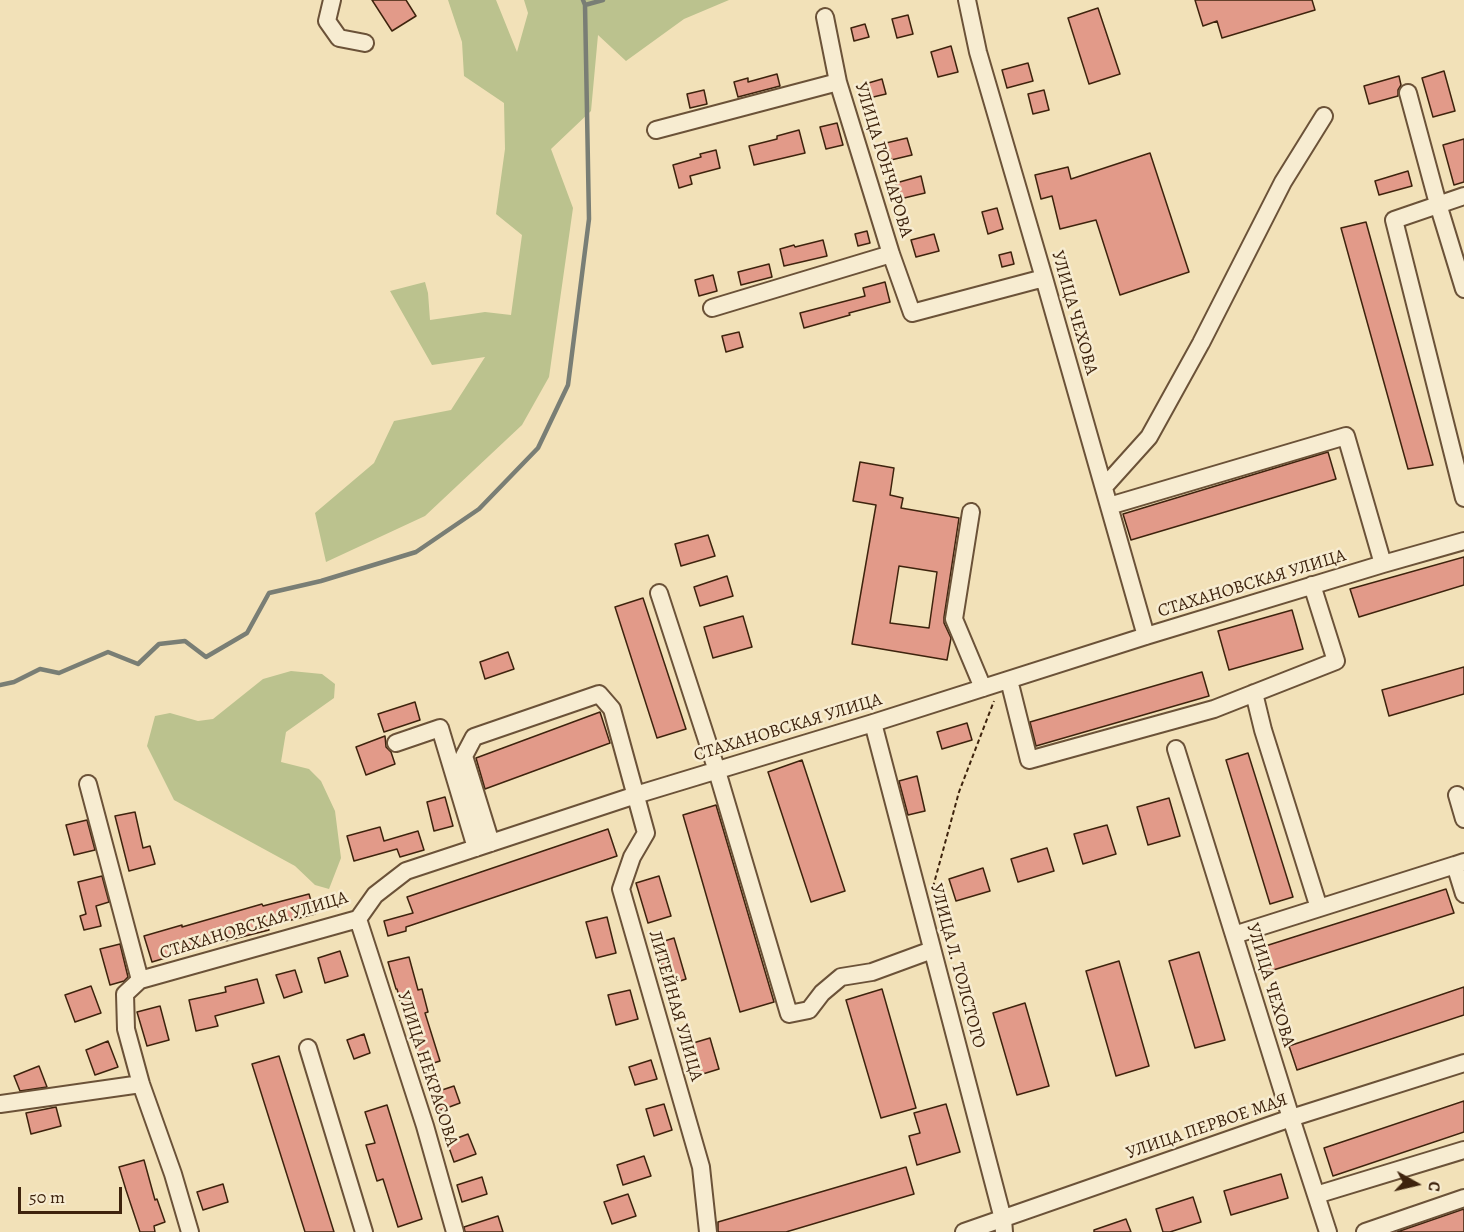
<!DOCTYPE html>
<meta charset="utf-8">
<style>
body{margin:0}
#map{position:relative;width:1464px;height:1232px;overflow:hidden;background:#f2e1b8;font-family:Alegreya,serif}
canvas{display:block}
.north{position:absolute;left:1386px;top:1154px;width:60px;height:60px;-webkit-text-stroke:4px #f7ecd1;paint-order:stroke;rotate:98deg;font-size:16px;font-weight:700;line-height:24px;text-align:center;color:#3e230d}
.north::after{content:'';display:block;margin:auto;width:21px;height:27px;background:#3e230d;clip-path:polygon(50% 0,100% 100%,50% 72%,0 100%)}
.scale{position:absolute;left:18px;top:1187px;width:104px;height:27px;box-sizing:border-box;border:3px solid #3e230d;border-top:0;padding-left:8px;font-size:18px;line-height:21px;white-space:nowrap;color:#3e230d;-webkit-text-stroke:4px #f7ecd1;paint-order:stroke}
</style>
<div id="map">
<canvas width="1464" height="1232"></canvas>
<div class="north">С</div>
<div class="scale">50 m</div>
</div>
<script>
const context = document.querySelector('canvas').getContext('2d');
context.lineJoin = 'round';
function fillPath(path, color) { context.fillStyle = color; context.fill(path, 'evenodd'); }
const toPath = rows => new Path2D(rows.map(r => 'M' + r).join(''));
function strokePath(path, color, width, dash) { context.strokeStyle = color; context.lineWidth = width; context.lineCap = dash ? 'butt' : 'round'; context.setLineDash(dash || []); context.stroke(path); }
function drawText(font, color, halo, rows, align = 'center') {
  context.font = font + ' Alegreya,serif'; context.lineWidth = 5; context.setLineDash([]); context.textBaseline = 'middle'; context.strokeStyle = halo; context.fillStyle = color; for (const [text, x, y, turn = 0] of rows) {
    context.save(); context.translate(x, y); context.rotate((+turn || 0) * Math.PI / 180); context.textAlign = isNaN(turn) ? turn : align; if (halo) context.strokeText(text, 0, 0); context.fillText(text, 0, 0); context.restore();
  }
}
fillPath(toPath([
 [448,0,496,0,517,52,528,13,524,0,729,0,684,19,626,61,598,35,591,111,551,149,573,208,549,377,522,425,425,516,326,562,315,513,374,463,394,421,451,410,485,357,432,365,390,291,425,282,428,293,430,320,485,312,511,315,522,235,496,214,505,149,504,103,464,76,462,42],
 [291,671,322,674,335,684,334,698,286,732,281,762,309,769,321,781,335,811,341,858,329,889,315,885,295,866,174,800,147,746,155,716,170,713,198,721,213,719,263,679]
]), '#bbc28e');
strokePath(toPath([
 [585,5,603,0],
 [0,685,14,682,40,669,59,673,108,652,138,664,159,644,185,641,206,657,247,633,269,593,321,581,416,552,479,509,538,448,568,385,589,219,585,5,583,0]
]), '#797e75', 4.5);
const building = toPath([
 [372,0,406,0,416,16,392,31,372,0],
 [1195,0,1312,0,1315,10,1222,38,1217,21,1203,26,1195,0],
 [1098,8,1120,74,1089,84,1068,18,1098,8],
 [908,15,913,34,897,38,892,19,908,15],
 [865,24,869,37,854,41,851,28,865,24],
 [951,46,958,72,938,77,931,52,951,46],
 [1028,63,1033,81,1007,88,1002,70,1028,63],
 [1444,71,1455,111,1433,117,1422,78,1444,71],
 [777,74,780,86,738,97,734,82,748,78,748,82,777,74],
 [1399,76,1401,85,1398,90,1398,96,1369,104,1364,86,1399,76],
 [882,79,886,94,869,98,865,84,882,79],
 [704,90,707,104,690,108,687,94,704,90],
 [1044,90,1049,110,1033,114,1028,94,1044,90],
 [837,123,843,145,826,149,820,127,837,123],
 [799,130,805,153,754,165,749,146,777,139,777,136,799,130],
 [907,138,912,155,891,160,886,143,907,138],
 [1464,139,1464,182,1454,185,1443,145,1464,139],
 [716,150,720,168,690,176,692,184,679,188,673,165,701,157,700,154,716,150],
 [1150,153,1189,272,1120,295,1096,220,1060,229,1052,196,1041,199,1035,175,1068,167,1071,179,1150,153],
 [1408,171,1412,186,1379,195,1375,181,1408,171],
 [921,176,925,193,900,199,896,183,921,176],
 [997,208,1003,229,988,234,982,212,997,208],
 [1366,222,1433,465,1408,469,1341,228,1366,222],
 [867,231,870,243,858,246,855,234,867,231],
 [934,234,939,251,916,257,911,240,934,234],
 [823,240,827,256,784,266,780,249,794,245,795,247,823,240],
 [1011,252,1014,264,1002,267,999,255,1011,252],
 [769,264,772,277,741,285,738,272,769,264],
 [713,275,717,291,699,296,695,280,713,275],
 [885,282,890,302,849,313,850,315,804,328,800,313,865,296,863,288,885,282],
 [739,332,743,347,726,352,722,336,739,332],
 [1328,452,1336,479,1131,540,1123,514,1328,452],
 [860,462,894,468,890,495,903,498,901,508,959,518,944,617,944,623,951,638,947,660,852,644,876,505,853,501,860,462],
 [899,566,937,572,929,628,890,623,899,566],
 [708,535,715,556,681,566,675,544,708,535],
 [1464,557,1464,585,1359,617,1350,589,1464,557],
 [727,576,733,596,700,606,694,587,727,576],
 [643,598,686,729,657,738,615,607,643,598],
 [1292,610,1303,649,1229,670,1218,631,1292,610],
 [743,616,752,647,713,658,704,627,743,616],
 [508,652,514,669,485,679,480,662,508,652],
 [1464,667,1464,694,1389,716,1382,690,1464,667],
 [1202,672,1209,696,1036,746,1030,722,1202,672],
 [415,702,420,720,384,732,378,714,415,702],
 [600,712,610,743,485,789,476,758,600,712],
 [967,723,972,740,942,749,937,732,967,723],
 [385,736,386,747,391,752,395,764,366,775,356,747,385,736],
 [1248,753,1293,897,1270,904,1226,760,1248,753],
 [802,760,845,891,811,902,768,772,802,760],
 [917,776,925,811,908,815,899,781,917,776],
 [445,797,453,826,434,831,427,802,445,797],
 [1169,798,1180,836,1148,845,1137,807,1169,798],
 [716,805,774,1002,740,1012,683,815,716,805],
 [135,812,143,848,150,846,155,864,129,871,115,816,135,812],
 [87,820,95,850,74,855,66,825,87,820],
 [1107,825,1116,854,1083,864,1074,834,1107,825],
 [380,827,384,841,418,831,424,850,400,857,397,849,354,861,347,836,380,827],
 [608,829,617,856,406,927,406,931,388,936,384,921,413,913,407,897,608,829],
 [1047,848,1054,871,1018,882,1011,859,1047,848],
 [983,868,990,891,956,901,949,879,983,868],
 [102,876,109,902,96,906,101,926,84,930,80,916,86,914,78,882,102,876],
 [659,876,671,916,648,923,636,883,659,876],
 [1446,889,1454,913,1267,972,1259,948,1446,889],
 [309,894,315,914,268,926,269,930,202,947,152,962,144,936,182,925,182,927,262,904,263,906,309,894],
 [607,917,616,953,596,958,586,922,607,917],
 [674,938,686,979,668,985,655,944,674,938],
 [120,944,128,977,124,981,110,985,100,949,120,944],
 [340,951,348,976,325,983,318,958,340,951],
 [1199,952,1225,1040,1195,1048,1169,961,1199,952],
 [409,957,418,990,422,989,428,1012,425,1013,440,1061,421,1067,416,1053,418,1052,407,1018,405,1018,397,989,396,989,388,962,409,957],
 [1119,961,1149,1066,1116,1076,1086,971,1119,961],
 [295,970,302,992,284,998,276,975,295,970],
 [257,979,264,1003,215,1016,218,1026,196,1031,189,1000,226,992,225,987,257,979],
 [91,986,101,1013,75,1022,65,995,91,986],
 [1464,987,1464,1015,1297,1070,1289,1046,1464,987],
 [882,989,916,1108,881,1118,846,1000,882,989],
 [630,990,638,1019,616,1025,608,995,630,990],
 [1025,1003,1049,1086,1017,1095,993,1013,1025,1003],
 [160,1006,169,1040,147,1046,137,1012,160,1006],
 [364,1034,370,1053,354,1059,347,1040,364,1034],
 [710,1038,719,1069,693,1077,683,1046,710,1038],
 [108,1041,118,1067,95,1075,86,1050,108,1041],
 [279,1056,334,1232,305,1232,252,1064,279,1056],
 [651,1060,657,1079,635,1085,629,1067,651,1060],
 [39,1066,47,1087,20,1091,14,1076,39,1066],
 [454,1086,460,1103,436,1112,430,1094,454,1086],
 [1464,1101,1464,1132,1333,1176,1324,1148,1464,1101],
 [664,1104,672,1130,654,1136,646,1109,664,1104],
 [946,1104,960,1152,917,1165,909,1136,920,1133,914,1113,946,1104],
 [387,1105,422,1219,398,1227,383,1179,377,1181,366,1145,375,1143,365,1112,387,1105],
 [56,1107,61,1126,31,1134,26,1113,56,1107],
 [468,1134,476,1154,454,1162,447,1142,468,1134],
 [644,1156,651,1176,623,1185,617,1165,644,1156],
 [144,1160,155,1200,157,1199,165,1222,154,1226,155,1232,140,1232,126,1190,119,1167,144,1160],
 [906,1167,914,1194,786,1232,718,1232,718,1222,906,1167],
 [1281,1174,1288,1198,1231,1215,1224,1191,1281,1174],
 [482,1177,487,1194,462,1202,457,1185,482,1177],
 [223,1184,228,1202,203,1210,197,1192,223,1184],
 [628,1194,636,1216,612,1224,604,1202,628,1194],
 [1193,1197,1201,1222,1170,1232,1163,1232,1156,1209,1193,1197],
 [1464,1209,1464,1232,1397,1232,1464,1209],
 [498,1216,503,1232,465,1232,464,1227,498,1216],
 [1126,1219,1131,1232,1094,1232,1094,1230,1126,1219]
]);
fillPath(building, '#e29a89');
strokePath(building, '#3e230d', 1.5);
const minor = toPath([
 [332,0,327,21,339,38,365,43],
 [967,0,978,52,1044,278,1146,636],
 [825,17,838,82,891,254,912,313,1044,278],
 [1408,93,1438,204,1464,289],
 [656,130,838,82],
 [1464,196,1394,220,1464,498],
 [712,308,891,254],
 [1104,487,1149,437,1201,343,1283,182,1324,116],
 [1109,506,1346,436,1383,564],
 [971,512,954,619,983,688],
 [659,593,717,771,789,1014,809,1010,822,993,841,977,872,972,932,950],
 [1009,680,1029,760,1214,709,1336,661,1312,585],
 [1254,693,1263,730,1319,908],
 [873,723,1003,1219,1004,1232],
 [396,743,440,728,476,848],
 [1176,749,1291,1118,1328,1232],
 [88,784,140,980,125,994,126,1029,141,1084,173,1174,190,1232],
 [1457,795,1464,819],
 [491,843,464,756,474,737,599,694,612,709,646,833,632,857,621,889,701,1167,708,1232],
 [1464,862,1455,865,1464,894],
 [358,919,425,1126,455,1232],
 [1234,935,1455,865],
 [140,980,358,919,375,895,406,871,639,794,873,723,1146,636,1383,564,1464,541],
 [308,1048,364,1232],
 [0,1104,141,1084],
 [1316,1195,1464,1150],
 [964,1232,1291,1118,1464,1063],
 [1365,1232,1464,1198]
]);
strokePath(minor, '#6b5238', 20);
strokePath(toPath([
 [933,887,959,792,994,701]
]), '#3e230d', 2, [4.5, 3]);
strokePath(minor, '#f7ecd1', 16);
drawText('18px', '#3e230d', '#f7ecd1', [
 ["УЛИЦА ГОНЧАРОВА",883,160,73],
 ["УЛИЦА ЧЕХОВА",1074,313,74],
 ["СТАХАНОВСКАЯ УЛИЦА",1252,584,-17],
 ["СТАХАНОВСКАЯ УЛИЦА",788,728,-17],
 ["СТАХАНОВСКАЯ УЛИЦА",254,926,-17],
 ["УЛИЦА Л. ТОЛСТОГО",957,966,75],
 ["УЛИЦА ЧЕХОВА",1270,985,73],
 ["ЛИТЕЙНАЯ УЛИЦА",675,1006,74],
 ["УЛИЦА НЕКРАСОВА",427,1069,72],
 ["УЛИЦА ПЕРВОЕ МАЯ",1207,1127,-19]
]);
</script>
